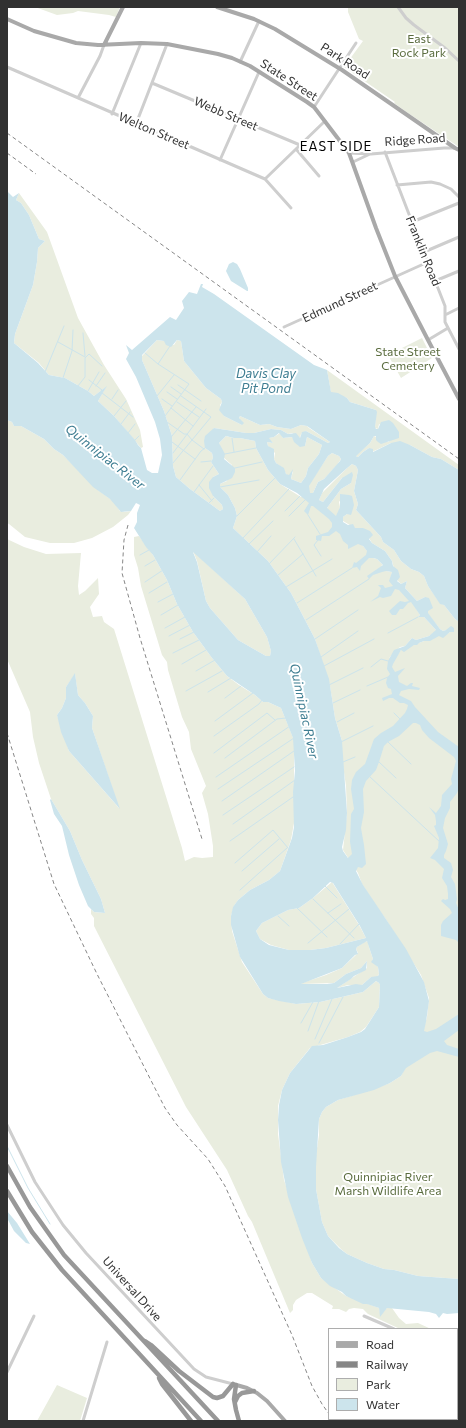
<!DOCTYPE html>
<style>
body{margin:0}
#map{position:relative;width:466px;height:1428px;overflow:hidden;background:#fff;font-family:Commissioner,sans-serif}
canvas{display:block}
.frame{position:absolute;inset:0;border:8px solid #313131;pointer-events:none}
.legend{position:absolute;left:328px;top:1328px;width:130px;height:92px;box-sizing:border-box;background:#fff;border:1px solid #adadad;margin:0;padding:5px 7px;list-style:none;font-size:12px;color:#313131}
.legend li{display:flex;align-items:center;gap:8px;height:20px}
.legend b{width:20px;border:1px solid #adadad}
</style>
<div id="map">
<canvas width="466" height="1428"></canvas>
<div class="frame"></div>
<ul class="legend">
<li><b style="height:5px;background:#a9a9a9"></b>Road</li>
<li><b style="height:5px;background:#868686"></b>Railway</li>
<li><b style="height:11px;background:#e9eddf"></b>Park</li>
<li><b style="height:11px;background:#cce4ec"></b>Water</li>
</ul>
</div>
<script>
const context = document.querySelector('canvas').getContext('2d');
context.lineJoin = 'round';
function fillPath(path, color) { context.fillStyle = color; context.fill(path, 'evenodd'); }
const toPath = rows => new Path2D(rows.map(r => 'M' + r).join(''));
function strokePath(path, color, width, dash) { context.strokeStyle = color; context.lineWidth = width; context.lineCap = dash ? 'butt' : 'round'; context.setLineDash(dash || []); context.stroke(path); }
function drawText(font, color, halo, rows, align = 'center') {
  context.font = font + ' Commissioner,sans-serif'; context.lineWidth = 4; context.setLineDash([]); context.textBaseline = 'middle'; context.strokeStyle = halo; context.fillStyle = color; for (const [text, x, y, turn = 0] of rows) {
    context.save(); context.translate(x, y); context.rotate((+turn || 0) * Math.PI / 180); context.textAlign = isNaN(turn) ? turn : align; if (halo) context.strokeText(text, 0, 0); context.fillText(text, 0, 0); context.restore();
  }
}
fillPath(toPath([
 [35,7,120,7,116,17,109,15,78,11,73,13,57,15],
 [348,7,459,7,459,147,408,113,394,103,395,102,344,67,363,41,359,39,348,12],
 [19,193,47,232,78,318,104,365,126,399,140,430,143,447,141,448,114,416,98,401,106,387,94,396,88,391,65,378,49,375,39,363,14,343,15,334,33,285,37,262,38,248,45,241,39,239,29,215,21,203,16,200],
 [422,338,432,358,401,378,388,355],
 [157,340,164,341,174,345,177,340,181,341,184,361,206,388,221,399,222,402,220,405,224,416,242,425,239,418,240,416,260,425,269,424,277,427,291,429,301,425,307,426,309,428,330,442,328,443,306,431,301,434,300,438,292,433,288,434,281,430,271,429,254,433,246,433,214,428,205,448,212,453,213,458,211,462,219,474,213,477,213,496,222,505,223,509,220,511,190,489,176,477,173,466,172,436,164,411,142,360,142,356],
 [327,370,459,465,459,470,441,459,432,457,410,445,391,443,372,452,369,448,363,452,358,457,357,457,355,456,370,443,374,436,388,442,392,439,398,438,379,424,378,429,375,428,376,410,350,402,347,398,331,393],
 [7,420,12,422,14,426,21,426,44,439,54,449,63,455,98,490,113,501,120,511,124,512,131,511,128,515,113,527,92,538,74,543,50,543,25,537,9,524,7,523],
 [280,433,283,438,292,437,305,446,307,437,322,445,319,454,308,468,306,476,301,483,291,479,293,471,289,476,286,474,283,468,276,463,274,459,275,453,268,446,267,442,273,443,268,438,274,437],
 [226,436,234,438,240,438,255,441,256,448,268,470,280,484,301,497,309,491,308,486,328,456,332,453,339,456,341,459,337,465,324,479,318,482,313,493,311,493,327,508,341,489,351,483,342,478,323,502,319,500,322,493,346,469,352,464,356,466,358,470,354,491,358,504,356,510,381,537,383,542,394,550,401,561,411,569,419,572,424,576,428,586,440,603,444,605,455,619,459,622,459,1279,418,1276,394,1270,384,1269,367,1263,347,1254,342,1250,328,1236,322,1222,316,1189,316,1155,319,1135,319,1119,322,1112,326,1107,338,1100,374,1089,390,1083,401,1076,424,1028,427,1017,429,998,421,975,385,918,376,906,362,884,358,873,343,850,347,813,346,786,341,752,342,741,335,718,330,686,315,639,291,593,268,561,233,528,237,516,235,508,228,495,220,487,220,484,227,481,232,465,224,458,219,443],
 [344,495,349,495,347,514,343,517,343,521,355,528,363,528,372,543,385,551,392,561,397,580,401,584,407,581,405,588,417,601,425,597,428,611,427,613,440,629,443,631,446,630,450,632,447,634,439,635,431,640,424,641,401,650,398,654,389,658,400,647,405,646,412,638,416,640,429,636,437,631,424,617,418,617,420,615,414,605,415,604,391,577,392,572,386,571,381,566,383,565,377,559,373,558,363,546,346,531,338,514,340,507,339,502],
 [139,536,153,555,167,580,177,604,193,632,212,658,227,676,239,685,255,695,263,702,268,702,281,708,294,740,294,823,291,840,280,871,269,880,250,890,238,900,234,906,231,916,232,931,242,962,263,994,268,998,296,1004,320,1002,363,992,376,981,379,983,380,985,379,1007,366,1027,360,1032,348,1037,310,1048,290,1073,282,1090,278,1106,278,1134,284,1180,312,1263,321,1278,346,1296,379,1308,380,1313,387,1308,392,1308,399,1318,406,1324,418,1323,431,1329,400,1329,368,1314,363,1309,354,1308,349,1309,346,1312,339,1309,332,1309,333,1306,312,1293,307,1293,296,1300,293,1305,293,1310,290,1313,252,1222,248,1216,227,1170,186,1107,94,926,94,918,91,914,91,909,94,912,105,913,101,899,82,860,70,831,51,799,39,763,33,737,30,712,7,659,7,539,24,547,46,554,81,553,78,586,79,595,85,591,98,578,99,594,90,607,93,617,102,616,104,622,114,629,182,848,185,861,194,857,202,858,213,857,213,846,208,814,202,793,206,786,191,749,189,732,182,717,168,670,167,662,162,655,141,586,138,568,134,555,134,537],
 [75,674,78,695,85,703,93,716,92,728,119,808,69,751,57,715,62,708,66,698,66,687],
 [193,551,245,599,267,637,271,651,270,656,266,656,238,640,210,608,206,601,197,561],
 [332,882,359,925,366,938,326,948,310,950,289,950,271,945,260,939,256,931,262,923,288,910,299,908,313,898],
 [366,941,368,942,369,947,373,959,372,961,378,967,379,974,377,977,371,977,362,985,348,985,337,988,367,968,367,961,361,968,346,974,334,983,301,984,302,983,326,975,342,968,358,953,356,949,357,947],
 [57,1385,87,1398,80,1421,37,1421]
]), '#e9eddf');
fillPath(toPath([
 [7,191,13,197,19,193,16,200,21,203,29,215,39,239,45,241,38,248,37,262,33,285,15,334,14,343,38,363,49,375,65,378,88,391,94,396,107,386,98,401,114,416,135,440,138,445,141,448,147,470,152,473,158,473,162,455,160,439,155,422,136,377,126,359,129,353,126,345,132,350,170,317,176,320,184,308,182,301,189,292,197,294,201,284,203,284,202,287,214,294,314,365,327,370,331,392,338,393,347,398,350,402,376,410,377,412,375,427,376,429,378,429,381,422,389,420,393,423,399,432,399,438,381,444,378,442,376,440,376,436,374,436,370,443,356,456,357,457,358,457,363,452,369,448,373,449,373,452,391,443,400,441,410,445,432,457,441,459,459,470,459,622,455,619,444,605,440,604,428,586,424,576,419,572,411,569,401,561,394,550,383,542,381,537,356,510,358,504,354,491,358,470,356,466,352,464,346,469,324,489,319,500,323,502,342,478,352,472,353,475,351,483,341,489,327,508,336,516,340,507,340,494,349,495,352,496,354,505,352,512,351,515,347,514,343,517,343,522,348,525,353,524,355,528,363,528,370,531,373,535,369,539,372,543,385,551,392,561,393,566,398,570,400,577,397,581,401,584,407,581,405,588,417,601,425,597,429,598,433,608,428,611,428,613,440,629,443,631,446,630,451,626,454,628,454,632,450,632,443,638,439,636,430,641,424,641,419,643,417,645,414,645,404,652,401,650,393,664,392,667,395,672,405,668,398,676,399,682,407,686,411,683,413,683,412,686,420,688,419,690,409,689,401,691,399,695,411,701,415,707,438,732,459,747,459,788,457,793,450,802,450,808,445,818,443,828,448,844,446,851,444,855,444,858,451,863,453,870,451,877,455,884,457,899,456,903,459,910,459,943,456,940,441,936,441,925,443,921,452,913,450,909,441,901,443,899,445,900,448,899,448,894,447,886,442,878,444,869,435,860,430,858,438,848,439,838,434,826,436,825,436,821,435,815,429,807,436,813,441,806,442,795,452,784,451,779,456,761,454,757,429,738,422,730,420,725,416,723,413,723,399,736,388,742,384,746,379,762,376,770,366,781,363,789,364,812,361,828,364,845,366,864,362,868,358,867,356,871,363,885,406,949,424,982,429,1001,426,1022,424,1031,427,1032,436,1029,459,1014,459,1030,444,1041,447,1045,459,1049,459,1057,437,1051,430,1053,406,1068,401,1076,390,1083,374,1090,338,1100,326,1107,322,1112,319,1119,316,1167,316,1189,322,1222,328,1236,339,1248,347,1254,367,1263,384,1269,394,1270,418,1276,459,1279,459,1313,447,1314,443,1313,439,1318,436,1314,429,1312,387,1308,380,1317,379,1308,367,1304,363,1304,346,1296,342,1292,330,1286,321,1278,312,1263,302,1238,288,1197,281,1162,278,1120,279,1105,282,1090,290,1073,312,1046,323,1045,348,1037,361,1032,365,1029,379,1007,380,985,379,983,376,981,363,992,320,1002,296,1004,279,1001,268,998,263,994,240,957,231,925,231,916,233,907,238,900,250,890,269,880,280,871,292,838,294,827,293,792,295,771,293,738,281,708,268,702,263,702,255,695,227,676,212,658,193,632,177,604,167,580,153,555,146,547,134,528,137,522,137,513,140,505,136,503,131,511,121,512,110,499,93,487,63,455,54,449,44,439,21,426,14,426,12,422,7,420],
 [157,340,164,341,166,345,171,347,177,340,181,341,184,361,206,388,221,399,222,402,219,410,224,416,242,425,244,423,239,418,240,416,260,425,269,424,277,427,291,429,301,425,307,426,330,442,328,443,306,431,302,432,300,438,296,433,288,434,281,430,271,429,254,433,246,433,214,428,205,436,204,441,205,448,212,453,213,458,211,462,219,474,213,477,209,482,209,488,213,496,222,505,223,509,220,511,190,489,176,477,173,466,172,436,164,411,142,360,142,355],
 [279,433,283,438,292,437,294,442,300,447,305,446,307,437,322,445,319,454,308,468,306,476,301,483,291,479,293,469,289,475,286,474,284,468,276,463,274,459,274,449,268,446,267,442,273,443,269,438,274,437],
 [226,436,234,438,240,438,255,441,256,448,268,470,280,484,297,493,309,503,304,511,308,515,311,506,313,506,329,519,332,523,332,527,328,532,316,536,316,540,321,541,322,536,329,536,336,531,340,534,343,541,348,545,348,549,358,544,363,546,367,551,366,555,356,563,354,562,352,568,357,567,360,571,361,566,369,558,373,558,377,559,383,565,367,576,369,579,373,575,382,572,386,571,392,572,389,581,393,586,385,588,383,585,378,585,381,588,378,596,370,602,380,597,383,598,391,596,395,589,399,590,409,601,405,602,400,601,389,611,392,615,396,615,400,609,403,609,408,603,411,602,420,615,418,617,424,617,436,630,429,636,416,640,412,638,405,646,394,650,388,661,387,669,390,674,387,678,386,683,388,688,391,689,392,694,382,698,383,701,389,698,393,698,400,703,404,703,408,705,407,709,405,713,393,726,381,733,374,739,365,764,356,772,352,780,351,789,354,809,351,814,350,842,352,854,348,858,343,851,342,847,346,830,347,813,342,741,335,718,329,679,315,639,291,593,268,561,233,528,237,516,235,508,228,495,220,487,220,484,232,478,235,472,235,468,224,459,225,454,219,443],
 [332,453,339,456,341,459,340,461,324,479,318,482,313,493,310,493,309,486,328,456],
 [193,552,245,599,267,637,271,651,270,656,266,656,238,640,210,608,206,601,197,562],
 [330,882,333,883,343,899,360,926,366,938,326,948,310,950,289,950,269,945,260,939,256,931,262,923,288,910,299,908,313,898],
 [367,941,373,959,371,962,378,967,379,974,378,976,371,977,362,985,356,984,337,988,351,979,354,976,366,970,367,961,361,968,346,974,334,983,327,984,301,984,342,968,355,955,358,954,356,949,357,947],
 [233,262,237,264,240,269,248,288,248,291,247,291,231,281,226,271,229,264],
 [75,673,78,695,85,703,93,716,92,728,120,809,69,751,61,732,57,715,62,708,66,698,66,687],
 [51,799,70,831,82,860,101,899,105,913,94,912,88,906,79,885,69,855,62,826,54,814,50,800],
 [7,1211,17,1223,30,1244,26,1243,14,1231,7,1218]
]), '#cce4ec');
strokePath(toPath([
 [83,333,85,356],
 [58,342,85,357],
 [145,353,158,364],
 [45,372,64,326],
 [63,378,72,351,73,330],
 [89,380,102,390,101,391],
 [178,385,201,401],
 [78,386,85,377,85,358,89,354,102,366],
 [96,386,105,373],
 [171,387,181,394],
 [88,391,99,372],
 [167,392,177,399],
 [102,393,133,417],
 [157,396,174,375],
 [112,399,118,390],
 [162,399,172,406],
 [177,402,199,417],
 [171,408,193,426],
 [114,416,126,401],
 [165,416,189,384,158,364,170,346],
 [167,422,184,434,187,434,192,440,204,449],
 [121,424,130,412],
 [128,433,135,424],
 [172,436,196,407],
 [232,438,234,452],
 [135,440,139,436],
 [172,442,195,459],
 [173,453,206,409],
 [225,454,256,448],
 [201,462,211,461],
 [173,463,211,417,181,396],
 [235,468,262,462],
 [180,480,201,451,205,448],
 [199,485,212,501],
 [220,487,259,480],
 [194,492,213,466],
 [209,503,214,498],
 [285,511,300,496],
 [308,515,320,534],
 [237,516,275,478],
 [289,516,305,500],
 [243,538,289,489],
 [294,539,316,576],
 [318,540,314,545,321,556],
 [249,544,273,521],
 [257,552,271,536],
 [140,555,149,550],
 [269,564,295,537],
 [145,566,155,560],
 [277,576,303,554],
 [145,582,163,570],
 [286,587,332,559],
 [149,593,167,582],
 [158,602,173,594],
 [297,603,352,568],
 [161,615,178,605],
 [306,620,369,579],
 [165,628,185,617],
 [388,633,418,617],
 [169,636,190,625],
 [180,639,194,632],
 [315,639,358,610],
 [173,653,199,640],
 [321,657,358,631],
 [182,664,206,650],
 [324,666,374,639],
 [371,667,381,659,388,661],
 [196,671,215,660],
 [329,685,363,668],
 [367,686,388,677],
 [186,691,222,671],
 [208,692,231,678],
 [225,698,241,686],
 [333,703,360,690],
 [394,713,400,719],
 [215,721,253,693],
 [337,722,354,713],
 [214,736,259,704,262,700],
 [341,742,373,726],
 [388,742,411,764],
 [214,753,267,713,275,720],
 [225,758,277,719,286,718],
 [343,762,355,757],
 [379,762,396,778],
 [369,776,440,842],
 [216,777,290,726],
 [218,789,294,738],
 [222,801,294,751],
 [223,815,294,767],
 [233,824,295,780],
 [230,841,293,797],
 [235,863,273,830,288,848],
 [242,871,279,839],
 [325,886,337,898],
 [240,890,287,848],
 [313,899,354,938],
 [297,908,327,937],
 [328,913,341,904],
 [278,916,289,926],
 [308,943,349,909],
 [340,944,359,924],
 [301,1023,313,1002],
 [308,1031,319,1001],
 [315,1039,332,999],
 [319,1043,343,997],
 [7,1146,28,1188,50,1224]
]), '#cce4ec', 1);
strokePath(toPath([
 [398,7,406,18,414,25,445,48,459,61],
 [240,62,259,21],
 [7,67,265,179,291,208],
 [152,83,300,145],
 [78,98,100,56,104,45],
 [314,107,356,43],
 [112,114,141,43],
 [136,124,167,44],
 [296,149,319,176],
 [385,152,412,222,445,306,445,322,459,349],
 [349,153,371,154,444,148,455,148],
 [220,160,259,72],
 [353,162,370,154],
 [265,179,325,121],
 [397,185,431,182,440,184,451,189,459,197],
 [412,222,459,203],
 [424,252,459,237],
 [435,281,459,271],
 [445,315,459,308],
 [284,327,428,262],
 [428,340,448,328],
 [7,1125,35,1182,63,1225,86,1253,194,1369,206,1377,233,1384],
 [364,1316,394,1329],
 [7,1372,34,1316],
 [457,1385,459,1387],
 [83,1421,107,1342]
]), '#cecece', 3);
strokePath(toPath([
 [217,7,254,19,275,29,342,70,455,148,459,150],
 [7,19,34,31,76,43,98,45,141,43,167,44,218,54,232,58,250,66,307,102,314,107,349,153,376,228,395,276,428,340,459,399],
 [104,45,123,7],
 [233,1384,247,1388,257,1393,267,1401,285,1421]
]), '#a9a9a9', 4);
strokePath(toPath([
 [7,1166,30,1207,64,1255,218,1421],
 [7,1191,32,1232,62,1270,201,1421],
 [145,1341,151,1345,179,1371,213,1397,217,1398,223,1396,233,1384],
 [159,1378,162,1384,191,1421],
 [236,1385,234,1399,236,1410,239,1421],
 [235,1402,238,1396,242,1393,254,1391]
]), '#989898', 4.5);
strokePath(toPath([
 [7,133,459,459],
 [7,153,36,174],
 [128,525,124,540,122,573,140,638,202,839],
 [7,733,54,884,97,974,165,1108,177,1125,208,1159,225,1186,292,1335,312,1386,322,1404,329,1414],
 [334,1419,335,1421]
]), '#868686', 1, [4, 3]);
drawText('12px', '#5a6c3e', '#fff', [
 ["East",419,39],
 ["Rock Park",419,53],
 ["State Street",408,352],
 ["Cemetery",408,366],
 ["Quinnipiac River",388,1177],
 ["Marsh Wildlife Area",388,1191]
]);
drawText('12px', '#313131', '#fff', [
 ["Park Road",345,61,33],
 ["State Street",289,80,33],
 ["Webb Street",226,114,23],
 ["Welton Street",154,131,23],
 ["Ridge Road",415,140,-4],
 ["Franklin Road",423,251,68],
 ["Edmund Street",340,302,-25],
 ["Universal Drive",132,1289,48]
]);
context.letterSpacing = '1px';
drawText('13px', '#000', '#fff', [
 ["EAST SIDE",336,147]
]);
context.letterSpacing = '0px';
drawText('italic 13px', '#3f7e92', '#fff', [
 ["Davis Clay",266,374],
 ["Pit Pond",266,389],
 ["Quinnipiac River",105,457,38],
 ["Quinnipiac River",304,711,78]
]);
</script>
